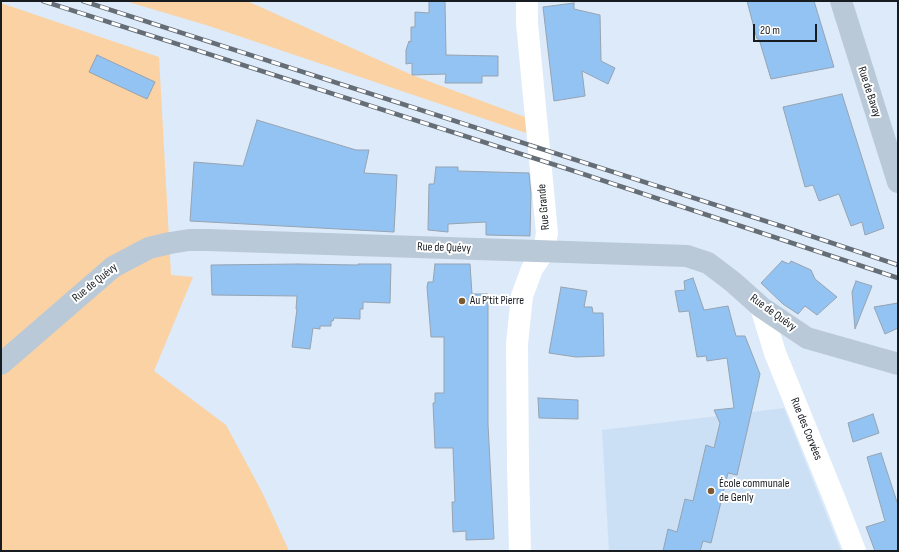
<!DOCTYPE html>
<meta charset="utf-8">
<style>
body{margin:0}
#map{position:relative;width:899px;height:552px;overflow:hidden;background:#dceaf9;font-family:"Sofia Sans Condensed",sans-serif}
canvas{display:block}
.frame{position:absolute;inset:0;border:2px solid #171c21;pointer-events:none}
.scale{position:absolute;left:753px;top:24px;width:64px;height:18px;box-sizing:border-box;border:2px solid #171c21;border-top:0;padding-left:5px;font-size:12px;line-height:14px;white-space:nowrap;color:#171c21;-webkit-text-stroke:3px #fff;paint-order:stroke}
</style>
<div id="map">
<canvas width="899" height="552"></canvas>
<div class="frame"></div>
<div class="scale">20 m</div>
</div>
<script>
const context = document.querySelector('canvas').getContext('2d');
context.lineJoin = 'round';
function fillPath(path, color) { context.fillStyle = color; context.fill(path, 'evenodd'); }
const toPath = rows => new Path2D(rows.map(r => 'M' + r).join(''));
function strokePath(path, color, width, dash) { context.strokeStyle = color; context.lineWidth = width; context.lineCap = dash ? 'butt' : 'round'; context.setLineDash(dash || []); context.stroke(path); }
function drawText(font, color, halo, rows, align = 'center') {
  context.font = font + ' "Sofia Sans Condensed",sans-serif'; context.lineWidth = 4; context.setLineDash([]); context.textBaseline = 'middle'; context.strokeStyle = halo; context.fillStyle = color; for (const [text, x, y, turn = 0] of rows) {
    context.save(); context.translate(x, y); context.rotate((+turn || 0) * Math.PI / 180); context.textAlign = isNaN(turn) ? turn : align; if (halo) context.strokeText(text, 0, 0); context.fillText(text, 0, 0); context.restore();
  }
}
fillPath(toPath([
 [784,408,841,551,609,551,602,430]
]), '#cce0f5');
fillPath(toPath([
 [125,1,247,1,412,75,533,120,535,136,206,25],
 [1,3,159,57,171,275,193,277,154,371,226,425,263,494,289,551,1,551]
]), '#fbd2a3');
const building = toPath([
 [429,1,445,1,446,55,498,56,498,76,482,76,482,83,445,83,446,74,412,75,412,63,406,64,406,50,409,41,411,42,411,27,415,27,415,12,429,13,429,1],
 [747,1,814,1,834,67,771,79,759,39,757,39,747,1],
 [574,3,574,9,600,15,601,61,615,68,608,84,582,71,585,96,554,101,543,7,574,3],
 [97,55,155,82,147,99,89,72,97,55],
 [842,94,884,228,865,235,862,222,851,226,839,194,819,201,813,185,805,187,783,107,842,94],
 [257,120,356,150,369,150,364,173,397,175,394,232,190,221,194,162,243,166,257,120],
 [436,167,458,167,458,171,529,173,531,194,530,236,486,235,486,222,448,224,448,232,428,230,429,184,434,184,436,167],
 [782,261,789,264,791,261,811,270,815,279,837,297,817,315,805,306,798,314,783,304,761,283,782,261],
 [298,264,358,265,358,264,391,264,390,303,363,302,363,309,360,309,360,319,334,318,333,321,331,321,331,326,320,326,320,329,313,328,310,349,292,347,297,309,296,309,297,296,212,295,211,265,298,264],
 [435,264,470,264,472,294,488,294,488,424,494,539,466,540,466,531,453,532,452,502,455,502,453,448,435,448,433,403,435,403,435,393,444,393,444,337,431,337,427,287,428,282,433,282,435,264],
 [693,278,704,310,728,306,736,336,745,336,760,374,737,475,728,473,711,543,703,541,700,551,663,551,668,529,677,532,685,499,693,501,706,445,714,448,720,423,714,410,734,408,727,358,707,361,706,356,697,357,689,311,679,312,675,291,685,290,684,281,693,278],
 [856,281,872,286,855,329,852,292,856,281],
 [561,287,587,291,584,307,592,307,593,313,603,313,604,356,576,357,549,353,561,287],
 [898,303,898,328,885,334,874,307,898,303],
 [538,398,578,400,578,419,539,418,538,398],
 [873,414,879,433,853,442,848,423,873,414],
 [881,453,898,505,898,551,875,551,866,527,885,521,867,457,881,453]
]);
fillPath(building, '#93c3f2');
strokePath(building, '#96a3b1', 1);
strokePath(toPath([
 [761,307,775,353,835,500,855,551],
 [520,551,518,465,517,344,522,296,532,269,544,251,547,233,527,23,527,1]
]), '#fff', 22);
strokePath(toPath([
 [841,1,898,182],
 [1,364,113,267,149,248,170,243,189,240,207,240,687,256,708,263,733,282,761,307,807,338,898,364]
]), '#b9c9d8', 22);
const rail = toPath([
 [43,1,571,170,898,278],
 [83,1,787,228,898,265]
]);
strokePath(rail, '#656e77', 4.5);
strokePath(rail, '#fff', 3, [9]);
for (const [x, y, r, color] of [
 [462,301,4,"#7b5a31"],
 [711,491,4,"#7b5a31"]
]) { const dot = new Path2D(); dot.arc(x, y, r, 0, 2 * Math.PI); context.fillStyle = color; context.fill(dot); strokePath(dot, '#fff', 1.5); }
drawText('12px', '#171c21', '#fff', [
 ["Rue de Bavay",869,92,72],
 ["Rue Grande",544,207,-95],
 ["Rue de Quévy",444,248,2],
 ["Rue de Quévy",95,283,-39],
 ["Rue de Quévy",773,313,36],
 ["Rue des Corvées",806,429,68]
]);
drawText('12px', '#171c21', '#fff', [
 ["Au P'tit Pierre",470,301],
 ["École communale",719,484],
 ["de Genly",719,498]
], 'left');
</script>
